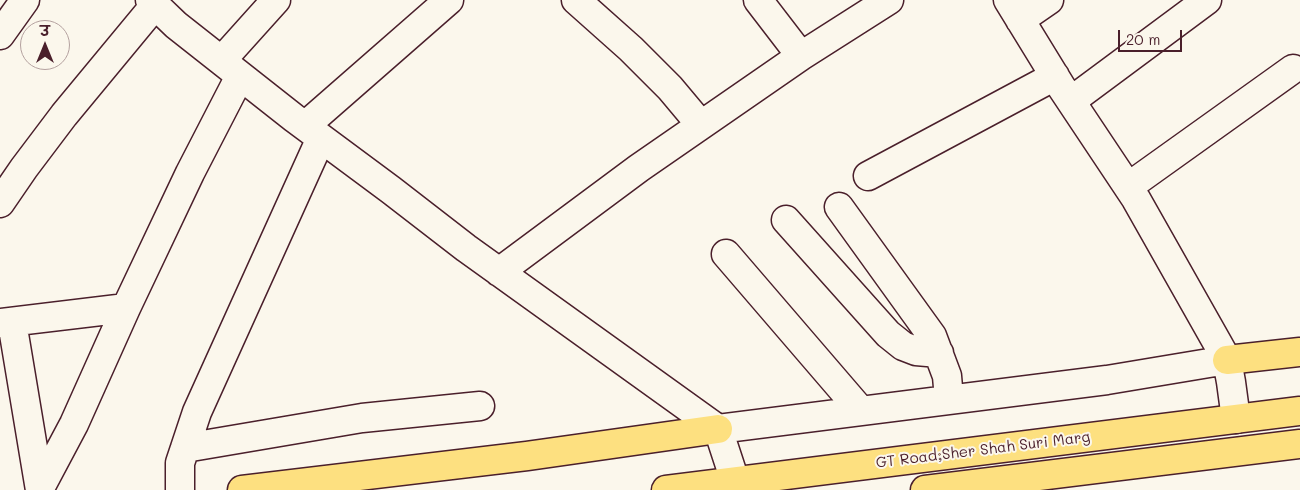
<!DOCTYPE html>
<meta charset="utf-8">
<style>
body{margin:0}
#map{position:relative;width:1300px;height:490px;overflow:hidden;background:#fbf7ec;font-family:Mali,"Playpen Sans Deva",sans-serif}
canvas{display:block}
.north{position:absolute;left:20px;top:20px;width:50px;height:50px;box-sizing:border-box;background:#fbf7ec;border:1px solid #b4a19f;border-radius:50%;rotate:0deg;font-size:14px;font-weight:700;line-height:20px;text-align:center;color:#4a1f2b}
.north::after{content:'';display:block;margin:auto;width:18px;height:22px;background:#4a1f2b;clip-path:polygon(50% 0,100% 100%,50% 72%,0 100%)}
.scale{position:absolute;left:1118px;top:30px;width:64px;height:22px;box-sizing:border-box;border:2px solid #4a1f2b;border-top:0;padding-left:6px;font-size:15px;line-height:18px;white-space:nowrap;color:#4a1f2b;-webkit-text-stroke:4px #fbf7ec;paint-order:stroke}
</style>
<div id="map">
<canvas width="1300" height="490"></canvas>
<div class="north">उ</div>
<div class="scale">20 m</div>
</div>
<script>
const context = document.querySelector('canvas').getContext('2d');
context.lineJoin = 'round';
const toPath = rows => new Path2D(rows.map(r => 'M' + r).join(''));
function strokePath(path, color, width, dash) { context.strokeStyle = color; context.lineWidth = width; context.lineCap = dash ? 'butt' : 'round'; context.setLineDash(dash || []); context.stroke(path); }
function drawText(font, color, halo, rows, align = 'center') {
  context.font = font + ' Mali,sans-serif'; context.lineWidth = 4; context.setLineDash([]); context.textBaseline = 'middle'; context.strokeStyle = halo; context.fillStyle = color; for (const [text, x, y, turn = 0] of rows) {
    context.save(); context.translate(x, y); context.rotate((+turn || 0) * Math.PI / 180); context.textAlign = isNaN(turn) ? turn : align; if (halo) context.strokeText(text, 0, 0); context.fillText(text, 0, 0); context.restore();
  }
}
const minor = toPath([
 [150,0,176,25,294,118,391,190,466,248,718,429,738,490],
 [576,0,631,49,670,88,701,125],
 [758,0,801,56],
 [1008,0,1062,88,1136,199,1218,344,1227,360,1231,382,1236,419],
 [1020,20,1049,0],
 [0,35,25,0],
 [222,60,276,0],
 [1071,101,1207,0],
 [305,126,449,0],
 [868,176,1055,76],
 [1128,187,1293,69],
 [0,203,24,168,64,115,155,5],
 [839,207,932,336,947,376,949,399],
 [786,220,888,334,903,346,916,351,939,353],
 [726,254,861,411],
 [499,272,639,168,801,56,889,0],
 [12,322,40,490],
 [0,323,126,308],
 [718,429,1107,380,1227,360],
 [185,448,362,418,480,406],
 [40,488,74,424,126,308,190,173,240,76],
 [180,490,180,463,197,412,321,138]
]);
const major = toPath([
 [1227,360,1300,352],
 [242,490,527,456,718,429],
 [666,490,1300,411],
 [925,490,1300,444]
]);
strokePath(minor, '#4a1f2b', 31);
strokePath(major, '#4a1f2b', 31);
strokePath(minor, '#fbf7ec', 28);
strokePath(major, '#fde080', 28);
drawText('15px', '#4a1f2b', '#fbf7ec', [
 ["GT Road;Sher Shah Suri Marg",983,450,-7]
]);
</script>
